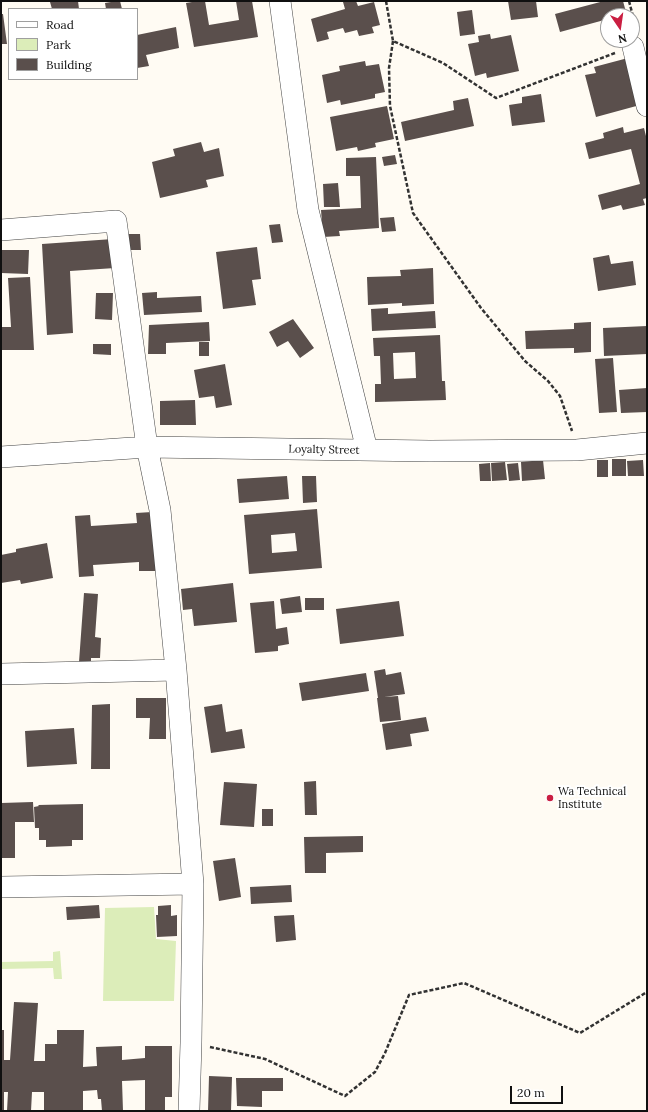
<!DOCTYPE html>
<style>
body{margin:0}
#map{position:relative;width:648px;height:1112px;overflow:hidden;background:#fffbf3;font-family:Lora,serif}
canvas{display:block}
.frame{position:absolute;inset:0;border:2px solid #101010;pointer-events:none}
.legend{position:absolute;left:8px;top:8px;width:130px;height:72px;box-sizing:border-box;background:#fff;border:1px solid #9f9f9f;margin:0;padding:5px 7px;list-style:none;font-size:12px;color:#101010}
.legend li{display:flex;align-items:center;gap:8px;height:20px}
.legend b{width:20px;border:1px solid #9f9f9f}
.north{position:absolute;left:600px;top:8px;width:40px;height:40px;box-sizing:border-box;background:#fff;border:1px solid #9f9f9f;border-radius:50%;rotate:167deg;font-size:11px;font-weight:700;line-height:16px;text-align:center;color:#101010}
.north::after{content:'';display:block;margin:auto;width:14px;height:18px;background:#ca1e42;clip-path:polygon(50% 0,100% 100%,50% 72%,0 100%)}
.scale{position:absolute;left:510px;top:1086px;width:53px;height:18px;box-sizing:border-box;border:2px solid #101010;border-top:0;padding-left:5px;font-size:12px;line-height:14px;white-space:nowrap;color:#101010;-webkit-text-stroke:3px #fff;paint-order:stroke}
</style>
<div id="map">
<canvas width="648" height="1112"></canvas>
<div class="frame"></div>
<ul class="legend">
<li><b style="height:5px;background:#fff"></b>Road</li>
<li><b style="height:11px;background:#dcedb9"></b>Park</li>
<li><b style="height:11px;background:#5a4f4c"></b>Building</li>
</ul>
<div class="north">N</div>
<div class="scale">20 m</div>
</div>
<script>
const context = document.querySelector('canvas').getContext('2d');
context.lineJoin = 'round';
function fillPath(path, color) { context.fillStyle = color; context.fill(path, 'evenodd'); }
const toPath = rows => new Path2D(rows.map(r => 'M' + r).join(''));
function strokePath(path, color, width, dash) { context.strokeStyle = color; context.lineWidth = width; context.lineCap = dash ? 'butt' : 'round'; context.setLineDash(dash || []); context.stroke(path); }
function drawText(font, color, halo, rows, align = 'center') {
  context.font = font + ' Lora,serif'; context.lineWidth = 4; context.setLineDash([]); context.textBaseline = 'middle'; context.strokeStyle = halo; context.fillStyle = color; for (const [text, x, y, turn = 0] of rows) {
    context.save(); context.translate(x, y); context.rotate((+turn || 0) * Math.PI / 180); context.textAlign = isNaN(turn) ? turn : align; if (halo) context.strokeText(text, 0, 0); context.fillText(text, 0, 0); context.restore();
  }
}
fillPath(toPath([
 [154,907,156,939,176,941,174,1001,103,1001,105,908],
 [60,951,62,979,54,979,53,968,1,969,1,962,53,961,53,952]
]), '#dcedb9');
fillPath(toPath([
 [55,1,78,1,79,9,52,9,50,2],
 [117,1,120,1,122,9,106,9,105,3],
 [198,1,205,1,209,25,239,20,236,1,252,1,258,37,194,47,186,3],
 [350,1,356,1,358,6,374,2,380,25,372,27,374,33,359,36,357,30,345,33,343,28,327,32,329,39,317,42,311,19,345,9,343,2],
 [508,1,536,1,538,17,511,20],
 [604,1,623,1,627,16,608,16,608,19,560,32,555,14],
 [472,10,475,34,460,36,457,12],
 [1,14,3,14,7,44,1,44],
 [176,27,179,48,146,55,149,66,137,68,137,35],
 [490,34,491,39,511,35,519,71,487,78,486,73,475,76,468,44,479,42,478,36],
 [628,58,640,105,596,117,585,75,596,73,594,67],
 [365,61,366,66,379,64,385,92,375,94,375,98,341,105,340,100,327,103,322,75,340,71,339,66],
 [541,94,545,122,512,126,509,105,522,103,522,97],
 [468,98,474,126,405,141,401,122,454,110,453,101],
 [387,106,394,139,375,143,376,147,358,151,357,147,336,151,330,117],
 [623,127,624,133,644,128,647,140,647,198,643,199,645,205,623,210,621,205,602,210,598,195,640,184,631,149,589,159,585,143,604,138,603,133],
 [201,142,204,152,219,148,224,176,206,180,208,187,160,198,152,162,175,156,173,149],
 [395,155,397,164,384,166,382,157],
 [376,157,379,228,339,231,340,236,323,237,321,210,361,208,360,176,346,176,346,158],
 [338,183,340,207,324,207,323,184],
 [394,217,396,231,382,232,380,218],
 [280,224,283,242,272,243,269,225],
 [128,234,140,234,141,250,128,250],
 [113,239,115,268,70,271,73,333,47,335,42,244],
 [257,247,261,279,252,280,256,305,223,309,216,252],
 [1,250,29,250,28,274,1,273],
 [609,255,611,264,633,261,636,285,598,291,593,258],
 [433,268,434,304,402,306,402,303,368,305,367,277,401,276,400,270],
 [30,277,34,350,1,350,1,327,11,327,8,278],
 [157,292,157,298,201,296,202,312,144,315,142,293],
 [96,293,113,293,112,320,95,319],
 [388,308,388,314,435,311,436,328,372,331,371,309],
 [293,319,314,348,300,358,288,341,277,347,269,332],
 [209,322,210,341,166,343,166,354,148,354,149,325],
 [591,322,591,352,574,353,574,348,526,349,525,331,574,329,574,323],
 [647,326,647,354,604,356,603,328],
 [440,335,442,381,445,381,446,400,375,402,375,384,381,384,380,356,374,356,373,338],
 [415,352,416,378,394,379,393,353],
 [199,342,209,342,209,356,199,356],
 [93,344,111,344,111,355,93,354],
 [613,358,617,412,599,413,595,359],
 [225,364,232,405,216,408,214,396,199,398,194,370],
 [647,388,647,412,621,413,619,390],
 [195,400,196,425,160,425,160,401],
 [612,459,626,459,626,476,612,476],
 [543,460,545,479,522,481,521,462],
 [597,460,608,460,608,477,597,477],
 [643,460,644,476,628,476,627,461],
 [505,462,507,480,492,481,491,463],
 [490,463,491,481,480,481,479,464],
 [518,463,520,480,509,481,507,464],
 [287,476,289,499,239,503,237,479],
 [302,476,316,476,317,502,303,503],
 [317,509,322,568,249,574,244,515],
 [295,533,297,551,272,553,271,535],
 [152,512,156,571,139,571,139,562,93,565,94,576,79,577,75,516,90,515,91,526,137,523,136,513],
 [47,543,53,578,21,584,20,580,1,583,1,555,16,552,16,549],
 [233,583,237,622,194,626,192,609,183,610,181,589],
 [84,593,98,594,95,637,101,638,100,658,91,658,91,663,79,662],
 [300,596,302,612,282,614,280,599],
 [305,598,324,598,324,610,305,610],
 [274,601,276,629,287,627,289,644,278,646,278,651,255,653,250,603],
 [399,601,404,636,340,644,336,609],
 [385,669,386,675,401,672,405,694,384,697,398,696,401,720,380,722,377,698,378,698,374,671],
 [366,673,369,691,302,701,299,683],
 [136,698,166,698,166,739,149,739,150,718,136,718],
 [110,704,110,769,91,769,92,705],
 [222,704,226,732,242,729,245,748,211,753,204,707],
 [426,717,429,731,410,734,412,746,386,750,382,724],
 [74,728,77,764,27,767,25,731],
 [316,781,317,815,305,815,304,782],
 [224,782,257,784,254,827,220,825],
 [33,802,34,822,15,822,15,858,1,858,1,803],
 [83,804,83,840,72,840,72,846,46,847,46,840,39,840,39,828,35,828,34,807,39,806,38,805],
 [262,809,273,809,273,826,262,826],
 [363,836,363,852,326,853,326,873,305,873,304,837],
 [235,858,241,897,219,901,213,861],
 [291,885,292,902,251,904,250,887],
 [99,905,100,918,67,920,66,907],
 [171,905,171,916,177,915,177,936,157,937,156,915,158,915,158,906],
 [294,915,296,940,276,942,274,916],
 [14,1002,38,1003,34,1061,45,1061,45,1044,57,1044,57,1030,84,1030,83,1067,97,1066,96,1047,122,1046,122,1060,145,1058,145,1046,172,1046,172,1097,165,1097,165,1111,145,1111,145,1080,122,1081,123,1111,102,1111,101,1099,98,1099,97,1090,83,1091,83,1111,44,1111,44,1092,32,1092,31,1111,7,1111,8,1092,4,1092,4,1111,1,1111,1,1030,4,1030,4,1060,10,1060],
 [209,1076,232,1077,231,1111,208,1111],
 [236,1078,283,1078,283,1091,262,1091,262,1107,237,1106]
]), '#5a4f4c');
const street = toPath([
 [280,1,308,210,367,450],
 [633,47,647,106],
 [1,230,116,221,147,447,160,510,176,670,193,884,191,1043,189,1111],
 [1,457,147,447,430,451,577,450,647,443],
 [1,674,176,670],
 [1,887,193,884]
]);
strokePath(street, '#434343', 22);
strokePath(toPath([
 [386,1,393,41,443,63,496,98,615,53],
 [629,1,636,28],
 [393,41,389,68,390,106,413,213,481,308,525,361,548,381,560,396,572,431],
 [210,1047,265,1059,345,1096,375,1072,385,1053,409,995,464,983,580,1033,647,992]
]), '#323232', 2.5, [4, 2]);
strokePath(street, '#fff', 21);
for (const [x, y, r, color] of [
 [550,798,4,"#ca1e42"]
]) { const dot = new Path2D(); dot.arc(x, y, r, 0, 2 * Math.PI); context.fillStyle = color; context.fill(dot); strokePath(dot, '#fff', 1.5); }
drawText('11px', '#101010', '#fff', [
 ["Loyalty Street",324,450,1]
]);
drawText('11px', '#101010', '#fff', [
 ["Wa Technical",558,792],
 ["Institute",558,805]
], 'left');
</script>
